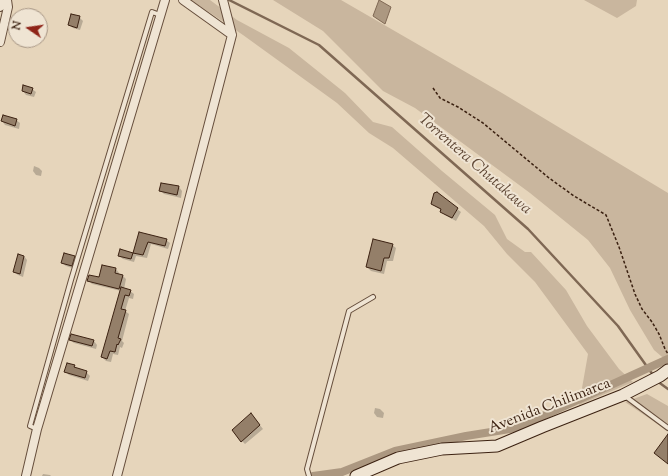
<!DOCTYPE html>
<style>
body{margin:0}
#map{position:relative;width:668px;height:476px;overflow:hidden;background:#e6d5bb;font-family:"Sorts Mill Goudy",serif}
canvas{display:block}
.north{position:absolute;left:8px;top:8px;width:40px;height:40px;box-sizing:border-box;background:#efe4d3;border:1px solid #a79685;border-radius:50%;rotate:283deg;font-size:11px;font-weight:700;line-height:16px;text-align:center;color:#3b2111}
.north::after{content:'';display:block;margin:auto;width:14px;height:18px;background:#8f2418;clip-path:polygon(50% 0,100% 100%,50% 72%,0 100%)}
</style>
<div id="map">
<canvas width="668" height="476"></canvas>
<div class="north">N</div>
</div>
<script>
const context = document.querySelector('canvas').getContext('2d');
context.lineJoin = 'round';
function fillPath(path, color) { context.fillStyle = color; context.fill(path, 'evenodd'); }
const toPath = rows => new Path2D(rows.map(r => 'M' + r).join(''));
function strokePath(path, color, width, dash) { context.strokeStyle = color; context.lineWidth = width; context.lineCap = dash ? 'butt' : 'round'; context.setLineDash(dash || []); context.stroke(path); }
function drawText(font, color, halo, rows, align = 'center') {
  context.font = font + ' "Sorts Mill Goudy",serif'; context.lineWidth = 4; context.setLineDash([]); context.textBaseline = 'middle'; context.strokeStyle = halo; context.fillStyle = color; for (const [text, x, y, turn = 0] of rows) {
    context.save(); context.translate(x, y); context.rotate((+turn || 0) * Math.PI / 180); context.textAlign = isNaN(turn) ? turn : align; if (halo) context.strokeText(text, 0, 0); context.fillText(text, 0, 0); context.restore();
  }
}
fillPath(toPath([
 [191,0,210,0,237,20,289,48,345,93,373,122,392,127,442,171,495,215,507,239,525,252,531,252,566,290,587,326,619,369,633,382,579,405,588,354,535,282,507,254,484,226,393,148,369,133,337,103,243,35],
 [273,0,341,0,502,93,668,193,668,362,654,350,630,310,610,268,588,240,530,193,415,108,383,91,323,31],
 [584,0,637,0,636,6,617,18],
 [647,394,668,406,668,431,625,402]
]), '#c9b69e');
const water = toPath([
 [379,0,391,7,385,24,373,16,379,0]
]);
fillPath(water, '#ac9881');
strokePath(water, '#7f6854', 1);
fillPath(toPath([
 [79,17,83,21,80,30,73,28,69,25],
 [32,89,36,92,34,97,26,95,23,91],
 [16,120,20,123,19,129,5,125,2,121],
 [34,166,39,168,42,171,41,176,36,175,33,171],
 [162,184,179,187,182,191,181,198,164,194,160,190],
 [432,204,457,209,461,212,456,221,445,215,441,211,441,210,436,207],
 [139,233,166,240,170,243,168,249,151,244,147,258,136,256,134,262,123,259,119,256,121,250,133,254],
 [392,245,396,248,393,261,387,261,384,274,371,271,367,267],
 [24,256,27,260,23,277,18,275,14,272],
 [74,257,78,260,75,269,66,266,62,263],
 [116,269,119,273,119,275,123,276,126,279,124,289,130,291,134,294,133,299,129,298,125,311,129,314,122,341,124,343,122,348,120,347,118,355,113,354,111,362,106,361,102,357,121,291,92,284,88,280,100,278],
 [72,336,94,341,97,345,96,349,74,343,70,340],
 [74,366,77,369,86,372,90,376,88,381,69,375,66,372],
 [375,408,380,409,384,413,383,418,377,417,374,413],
 [251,414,263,429,245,444,242,441],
 [43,474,50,475,51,476,42,476]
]), '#0003');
strokePath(toPath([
 [229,0,319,45,528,229,618,326,653,375],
 [657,381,668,389]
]), '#7f6854', 2.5);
strokePath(toPath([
 [313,476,342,472,395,451,466,436,516,428,668,359]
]), '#ac9881', 8);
const building = toPath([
 [71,14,80,16,77,28,68,25,71,14],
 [23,85,33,88,31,94,22,91,23,85],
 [3,115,17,119,15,126,1,121,3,115],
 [161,183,179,186,177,195,159,191,161,183],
 [437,192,458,208,452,218,440,212,441,209,431,204,434,193,437,192],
 [139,232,167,239,165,246,148,242,143,255,133,253,139,232],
 [373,239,393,244,389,258,384,258,381,271,366,267,373,239],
 [120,249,133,253,131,259,118,256,120,249],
 [64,253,75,256,72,266,61,263,64,253],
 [18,254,24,256,20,274,13,272,18,254],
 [102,265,116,268,115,273,123,275,119,289,87,281,89,275,99,277,102,265],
 [121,287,131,290,129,296,125,295,121,309,126,310,118,338,121,339,118,345,117,344,115,352,110,351,107,359,101,357,121,287],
 [71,334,94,340,92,346,69,340,71,334],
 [67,363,75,365,74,367,87,371,85,378,64,372,67,363],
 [251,413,260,425,241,442,232,430,251,413],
 [668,434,668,464,654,453,668,434]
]);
fillPath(building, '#947f69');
strokePath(building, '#3b2111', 1);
const lane = toPath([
 [625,396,668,428],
 [37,429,30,426,71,280,152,12,160,15],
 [309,476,307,469,349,311,373,297]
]);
const street = toPath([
 [183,0,232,35],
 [0,7,1,4,4,0],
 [0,42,8,7,7,0],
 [26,476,37,429,165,0],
 [117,476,232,35,223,0]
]);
const secondary = toPath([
 [356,476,398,458,442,449,497,446,542,427,623,395,660,376,668,370]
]);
strokePath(lane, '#664e3c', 6);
strokePath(street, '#664e3c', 10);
strokePath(secondary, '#3b2111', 13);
strokePath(toPath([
 [433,88,440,98,458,107,483,123,549,178,574,196,606,215,619,247,635,294,642,309,652,322,659,334,665,349,668,354]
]), '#3b2111', 1.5, [3, 2]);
strokePath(lane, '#efe4d3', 4);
strokePath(street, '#efe4d3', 8);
strokePath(secondary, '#efe4d3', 11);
drawText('15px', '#3b2111', '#efe4d3', [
 ["Avenida Chilimarca",550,407,-21]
]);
drawText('italic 16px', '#5d4533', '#efe4d3', [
 ["Torrentera Chutakawa",474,165,41]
]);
</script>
